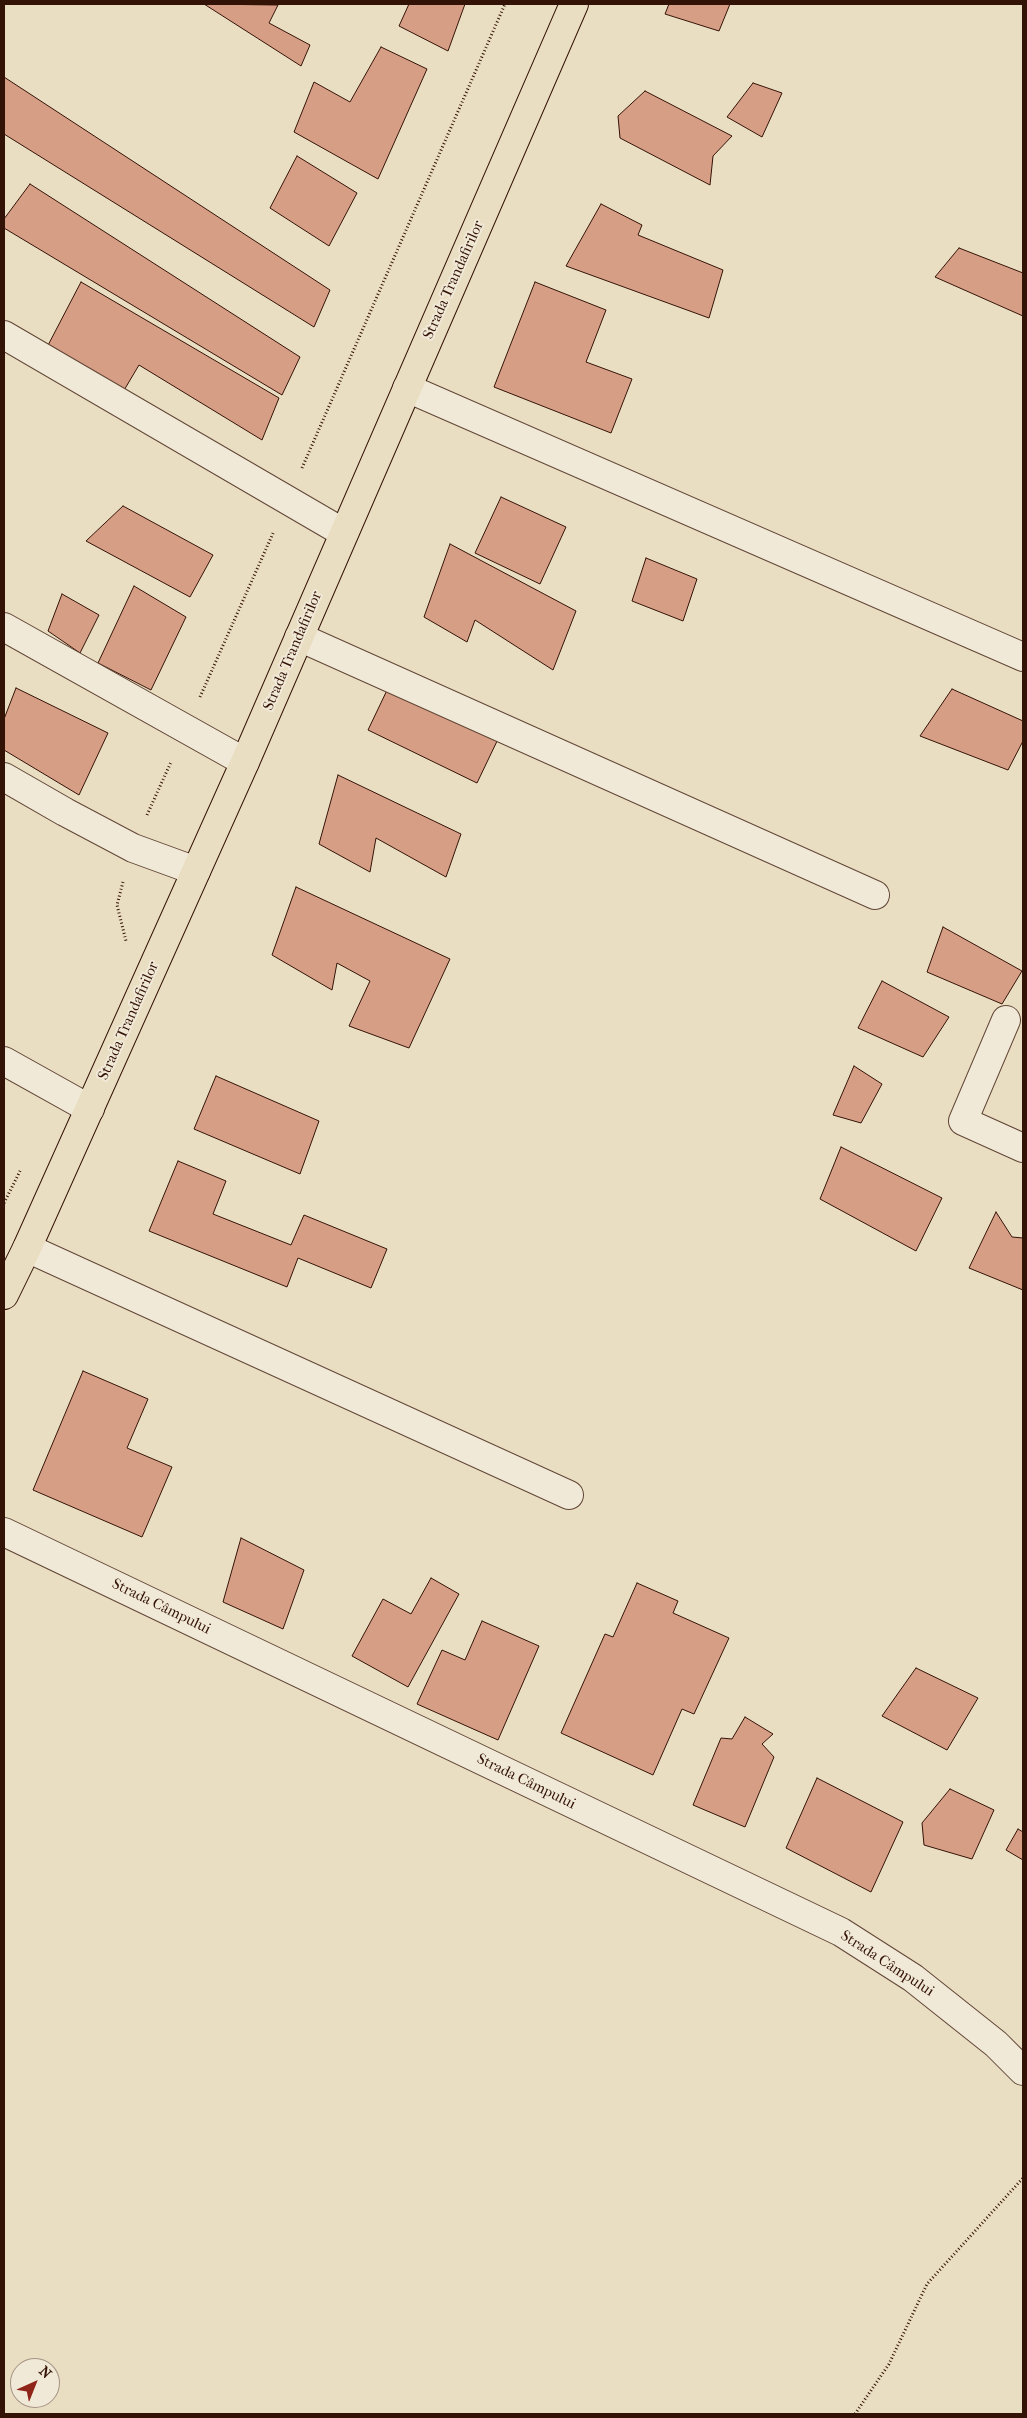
<!DOCTYPE html>
<meta charset="utf-8">
<style>
body{margin:0}
#map{position:relative;width:1027px;height:2418px;overflow:hidden;background:#e9ddc2;font-family:"IM FELL French Canon",serif}
canvas{display:block}
.frame{position:absolute;inset:0;border:5px solid #341307;pointer-events:none}
.north{position:absolute;left:10px;top:2358px;width:50px;height:50px;box-sizing:border-box;background:#f1e9d7;border:1px solid #a59384;border-radius:50%;rotate:44deg;font-size:14px;font-weight:700;line-height:20px;text-align:center;color:#341307}
.north::after{content:'';display:block;margin:auto;width:18px;height:22px;background:#8f2418;clip-path:polygon(50% 0,100% 100%,50% 72%,0 100%)}
</style>
<div id="map">
<canvas width="1027" height="2418"></canvas>
<div class="frame"></div>
<div class="north">N</div>
</div>
<script>
const context = document.querySelector('canvas').getContext('2d');
context.lineJoin = 'round';
function fillPath(path, color) { context.fillStyle = color; context.fill(path, 'evenodd'); }
const toPath = rows => new Path2D(rows.map(r => 'M' + r).join(''));
function strokePath(path, color, width, dash) { context.strokeStyle = color; context.lineWidth = width; context.lineCap = dash ? 'butt' : 'round'; context.setLineDash(dash || []); context.stroke(path); }
function drawText(font, color, halo, rows, align = 'center') {
  context.font = font + ' "IM FELL French Canon",serif'; context.lineWidth = 4; context.setLineDash([]); context.textBaseline = 'middle'; context.strokeStyle = halo; context.fillStyle = color; for (const [text, x, y, turn = 0] of rows) {
    context.save(); context.translate(x, y); context.rotate((+turn || 0) * Math.PI / 180); context.textAlign = isNaN(turn) ? turn : align; if (halo) context.strokeText(text, 0, 0); context.fillText(text, 0, 0); context.restore();
  }
}
const building = toPath([
 [204,4,278,5,269,23,310,45,301,66,204,4],
 [409,4,465,4,448,51,399,26,409,4],
 [669,4,730,4,719,31,665,14,669,4],
 [381,47,427,69,378,179,294,132,314,82,350,102,381,47],
 [4,77,330,290,314,327,4,134,4,77],
 [753,83,782,93,762,137,727,117,753,83],
 [645,91,732,136,713,156,710,185,620,138,618,116,645,91],
 [297,156,357,193,329,246,270,208,297,156],
 [30,184,300,357,282,395,4,228,4,219,30,184],
 [601,204,642,225,638,235,723,270,709,318,566,266,601,204],
 [959,248,1023,273,1023,316,935,277,959,248],
 [81,282,279,398,262,440,139,365,120,397,45,351,81,282],
 [535,282,606,310,586,362,632,379,611,433,494,387,535,282],
 [501,497,566,527,540,584,475,553,501,497],
 [123,506,213,555,190,597,86,541,123,506],
 [450,544,576,611,553,670,475,620,467,642,424,617,450,544],
 [646,558,697,579,683,621,632,601,646,558],
 [134,586,186,617,151,690,98,663,134,586],
 [62,594,99,615,80,653,48,631,62,594],
 [390,684,499,737,477,783,368,730,390,684],
 [16,688,108,733,79,795,4,750,4,719,16,688],
 [952,689,1023,721,1023,741,1008,770,920,736,952,689],
 [338,775,461,834,446,877,376,838,370,872,319,844,338,775],
 [296,887,450,959,409,1048,349,1026,370,981,337,963,332,990,272,955,296,887],
 [943,927,1022,971,1002,1004,927,972,943,927],
 [882,981,949,1017,923,1057,858,1028,882,981],
 [854,1066,882,1084,861,1123,833,1115,854,1066],
 [216,1076,319,1121,300,1174,194,1129,216,1076],
 [841,1147,942,1198,916,1251,820,1199,841,1147],
 [178,1161,226,1181,213,1214,291,1245,304,1215,387,1249,371,1288,298,1258,287,1287,149,1231,178,1161],
 [996,1212,1012,1237,1023,1238,1023,1290,969,1268,996,1212],
 [83,1371,148,1399,127,1448,172,1467,142,1537,33,1490,83,1371],
 [241,1538,304,1570,283,1629,223,1602,241,1538],
 [431,1578,459,1594,408,1687,352,1656,383,1599,411,1614,431,1578],
 [637,1583,678,1601,673,1613,729,1638,694,1714,682,1709,653,1775,561,1733,605,1634,613,1637,637,1583],
 [482,1621,539,1646,498,1740,417,1704,442,1650,465,1660,482,1621],
 [916,1668,978,1698,947,1750,882,1716,916,1668],
 [745,1717,773,1734,762,1744,774,1757,745,1827,693,1805,721,1738,732,1739,745,1717],
 [817,1778,903,1822,871,1892,786,1848,817,1778],
 [950,1789,994,1810,972,1859,924,1845,922,1823,950,1789],
 [1018,1829,1023,1832,1023,1860,1006,1850,1018,1829]
]);
fillPath(building, '#d79e86');
strokePath(building, '#341307', 1);
const minor = toPath([
 [4,335,344,533],
 [407,388,1023,657],
 [4,627,245,762],
 [299,637,875,895],
 [4,777,65,812,133,848,196,871],
 [1006,1020,963,1121,1023,1148],
 [4,1061,90,1109],
 [27,1248,569,1495],
 [4,1532,841,1932,913,1978,996,2044,1023,2071]
]);
const major = toPath([
 [4,1295,27,1248,245,762,574,4]
]);
strokePath(minor, '#614636', 30);
strokePath(major, '#341307', 30);
strokePath(toPath([
 [302,468,505,4],
 [200,697,274,531],
 [147,815,171,762],
 [123,882,117,905,126,941],
 [4,1203,21,1169],
 [855,2414,889,2364,927,2284,1023,2178]
]), '#341307', 3, [1, 2.5]);
strokePath(minor, '#f1e9d7', 28);
strokePath(major, '#e9ddc2', 28);
drawText('15px', '#341307', '#f1e9d7', [
 ["Strada Trandafirilor",454,280,-66],
 ["Strada Trandafirilor",293,651,-67],
 ["Strada Trandafirilor",129,1021,-66],
 ["Strada Câmpului",161,1607,26],
 ["Strada Câmpului",526,1782,26],
 ["Strada Câmpului",887,1964,33]
]);
</script>
